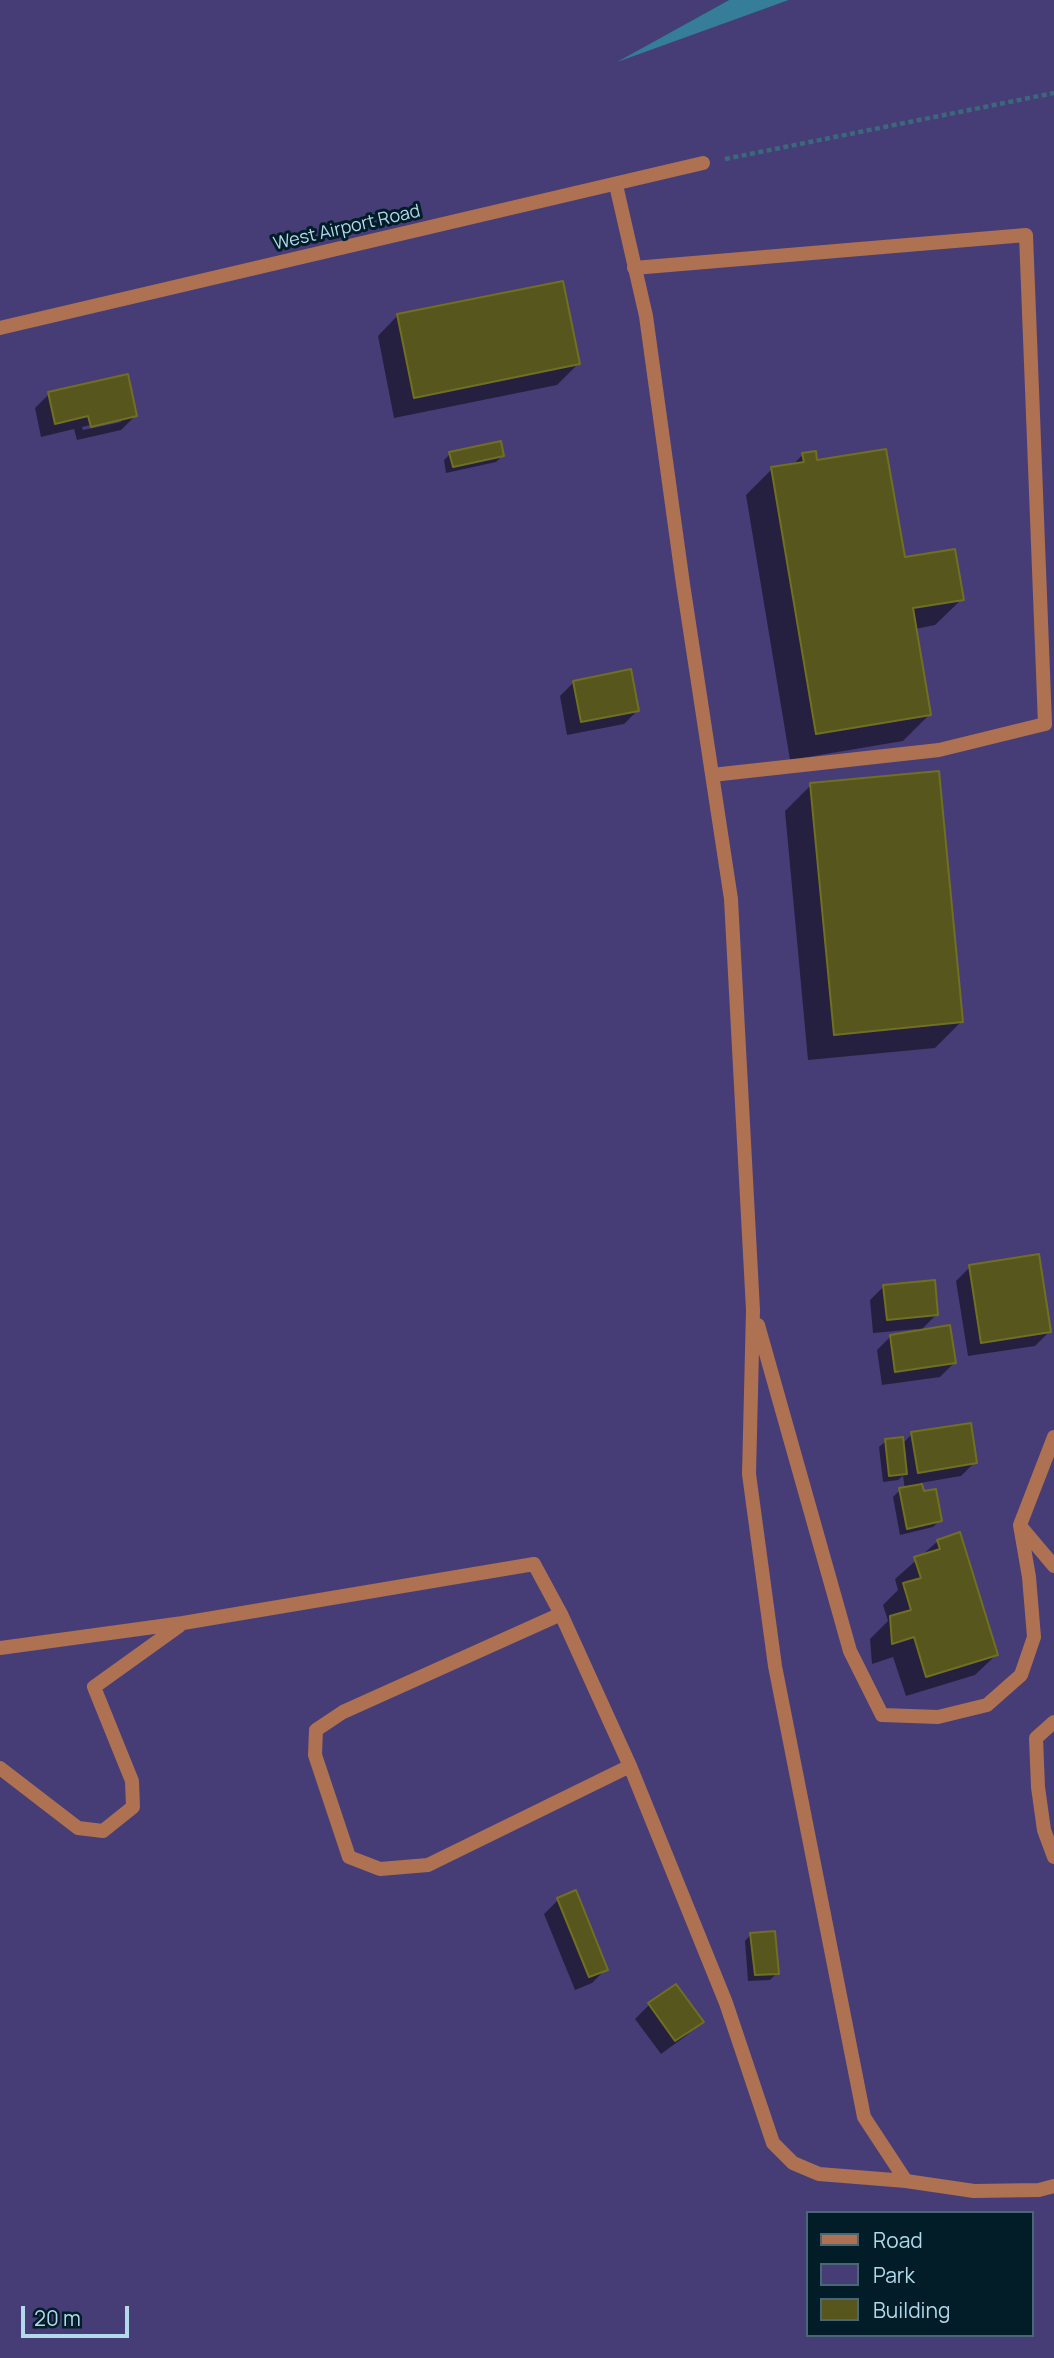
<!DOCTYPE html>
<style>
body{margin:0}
#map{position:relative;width:1054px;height:2358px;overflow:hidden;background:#053749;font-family:Manrope,sans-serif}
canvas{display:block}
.legend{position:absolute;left:806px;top:2211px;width:228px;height:126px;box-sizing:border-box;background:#021d27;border:2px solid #486875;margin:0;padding:9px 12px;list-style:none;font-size:21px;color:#b1d8eb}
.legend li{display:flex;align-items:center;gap:14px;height:35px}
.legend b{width:35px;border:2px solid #486875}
.scale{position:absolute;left:21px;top:2306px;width:108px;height:32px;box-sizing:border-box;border:4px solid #b1d8eb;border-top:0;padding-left:9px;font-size:21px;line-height:24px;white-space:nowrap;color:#b1d8eb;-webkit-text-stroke:5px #021d27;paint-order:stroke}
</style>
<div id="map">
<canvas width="1054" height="2358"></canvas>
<ul class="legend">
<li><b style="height:9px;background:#ae7151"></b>Road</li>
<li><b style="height:19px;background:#463d77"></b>Park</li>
<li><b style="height:19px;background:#57571d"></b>Building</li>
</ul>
<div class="scale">20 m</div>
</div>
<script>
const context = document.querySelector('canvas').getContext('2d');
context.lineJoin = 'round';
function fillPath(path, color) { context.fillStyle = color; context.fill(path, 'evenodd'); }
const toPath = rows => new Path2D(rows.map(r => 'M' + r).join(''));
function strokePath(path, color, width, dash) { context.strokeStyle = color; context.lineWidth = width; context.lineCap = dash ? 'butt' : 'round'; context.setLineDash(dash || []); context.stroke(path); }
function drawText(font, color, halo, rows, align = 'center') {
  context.font = font + ' Manrope,sans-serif'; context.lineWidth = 6; context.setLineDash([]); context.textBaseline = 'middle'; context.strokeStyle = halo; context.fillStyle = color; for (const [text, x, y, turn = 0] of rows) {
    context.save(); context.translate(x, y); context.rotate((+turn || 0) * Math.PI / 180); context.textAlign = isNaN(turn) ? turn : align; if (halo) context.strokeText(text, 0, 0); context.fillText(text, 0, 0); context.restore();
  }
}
fillPath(toPath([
 [0,0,729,0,623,59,789,0,1054,0,1054,2358,0,2358],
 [807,2213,1031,2213,1031,2335,807,2335]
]), '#463d77');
fillPath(toPath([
 [729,0,789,0,617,62]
]), '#367d9a');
fillPath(toPath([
 [398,315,578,364,557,385,394,418,378,336],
 [49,394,135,416,121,430,77,440,74,429,41,437,35,408],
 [121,418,121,422,83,430,82,427],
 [450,454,502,456,496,462,446,473,444,460],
 [803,454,816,462,903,559,962,599,935,625,915,629,929,715,903,741,790,760,746,495,772,469,792,466],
 [574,682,638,710,624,724,567,735,560,696],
 [811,785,961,1022,935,1048,808,1060,785,811],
 [970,1267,1049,1332,1035,1346,968,1356,956,1281],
 [884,1286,936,1315,919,1332,954,1363,940,1377,882,1385,877,1350,891,1336,917,1332,917,1329,873,1333,870,1300],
 [912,1434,975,1462,961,1476,920,1483,922,1493,940,1520,933,1527,900,1535,893,1497,900,1490,905,1489,903,1476,898,1480,883,1482,879,1447,886,1441,902,1444],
 [938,1541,996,1655,975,1675,906,1696,893,1657,872,1664,870,1639,888,1621,883,1605,898,1590,895,1579],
 [558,1900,606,1969,592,1983,575,1990,544,1914],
 [751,1934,777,1973,770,1980,748,1981,745,1941],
 [649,2005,701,2021,687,2035,661,2054,635,2019]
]), '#0007');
const building = toPath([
 [563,281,580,364,414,398,397,314,563,281],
 [128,374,137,416,91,427,88,416,55,424,48,392,128,374],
 [501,441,504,456,453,467,449,452,501,441],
 [886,449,905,557,955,549,964,600,913,608,931,715,816,734,771,467,804,462,802,453,816,451,817,460,886,449],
 [631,669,639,711,581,722,573,681,631,669],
 [939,771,963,1022,834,1035,810,783,939,771],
 [1039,1254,1051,1332,981,1343,969,1265,1039,1254],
 [935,1280,938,1315,887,1320,883,1285,935,1280],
 [950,1325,956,1363,895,1372,890,1335,950,1325],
 [971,1423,977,1463,918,1473,911,1432,971,1423],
 [903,1437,907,1474,889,1476,885,1439,903,1437],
 [922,1484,924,1491,936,1489,942,1521,907,1529,899,1488,922,1484],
 [960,1532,998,1655,926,1677,914,1637,892,1644,890,1616,911,1610,903,1583,921,1578,914,1557,940,1549,937,1540,960,1532],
 [576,1890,608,1970,589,1977,557,1898,576,1890],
 [775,1931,779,1974,755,1975,750,1933,775,1931],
 [676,1984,704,2022,675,2041,648,2003,676,1984]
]);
fillPath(building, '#57571d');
strokePath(building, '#706f22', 2);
strokePath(toPath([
 [725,159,1054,93]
]), '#3a697b', 4.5, [5, 3.5]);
strokePath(toPath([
 [616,185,646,316,683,584,731,899,753,1310,749,1474,775,1666,864,2117,906,2181,974,2191,1039,2190,1054,2186],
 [634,268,1026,235,1045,724,939,750,712,775],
 [758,1325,850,1651,882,1715,938,1717,987,1705,1021,1675,1034,1637,1029,1577,1020,1525,1054,1437],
 [1021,1527,1054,1566],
 [561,1614,343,1712,316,1730,315,1755,349,1857,380,1869,428,1865,630,1766],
 [0,1648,183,1623,534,1564,561,1614,630,1766,726,2003,773,2143,793,2163,819,2174,906,2181],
 [1054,1722,1036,1738,1038,1787,1044,1830,1054,1857],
 [0,1768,78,1828,103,1831,133,1807,132,1781,94,1687,179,1626]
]), '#ae7151', 14);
strokePath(toPath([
 [0,328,703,163]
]), '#ae7151', 14);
drawText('18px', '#b1d8eb', '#021d27', [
 ["West Airport Road",347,228,-13]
]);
</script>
